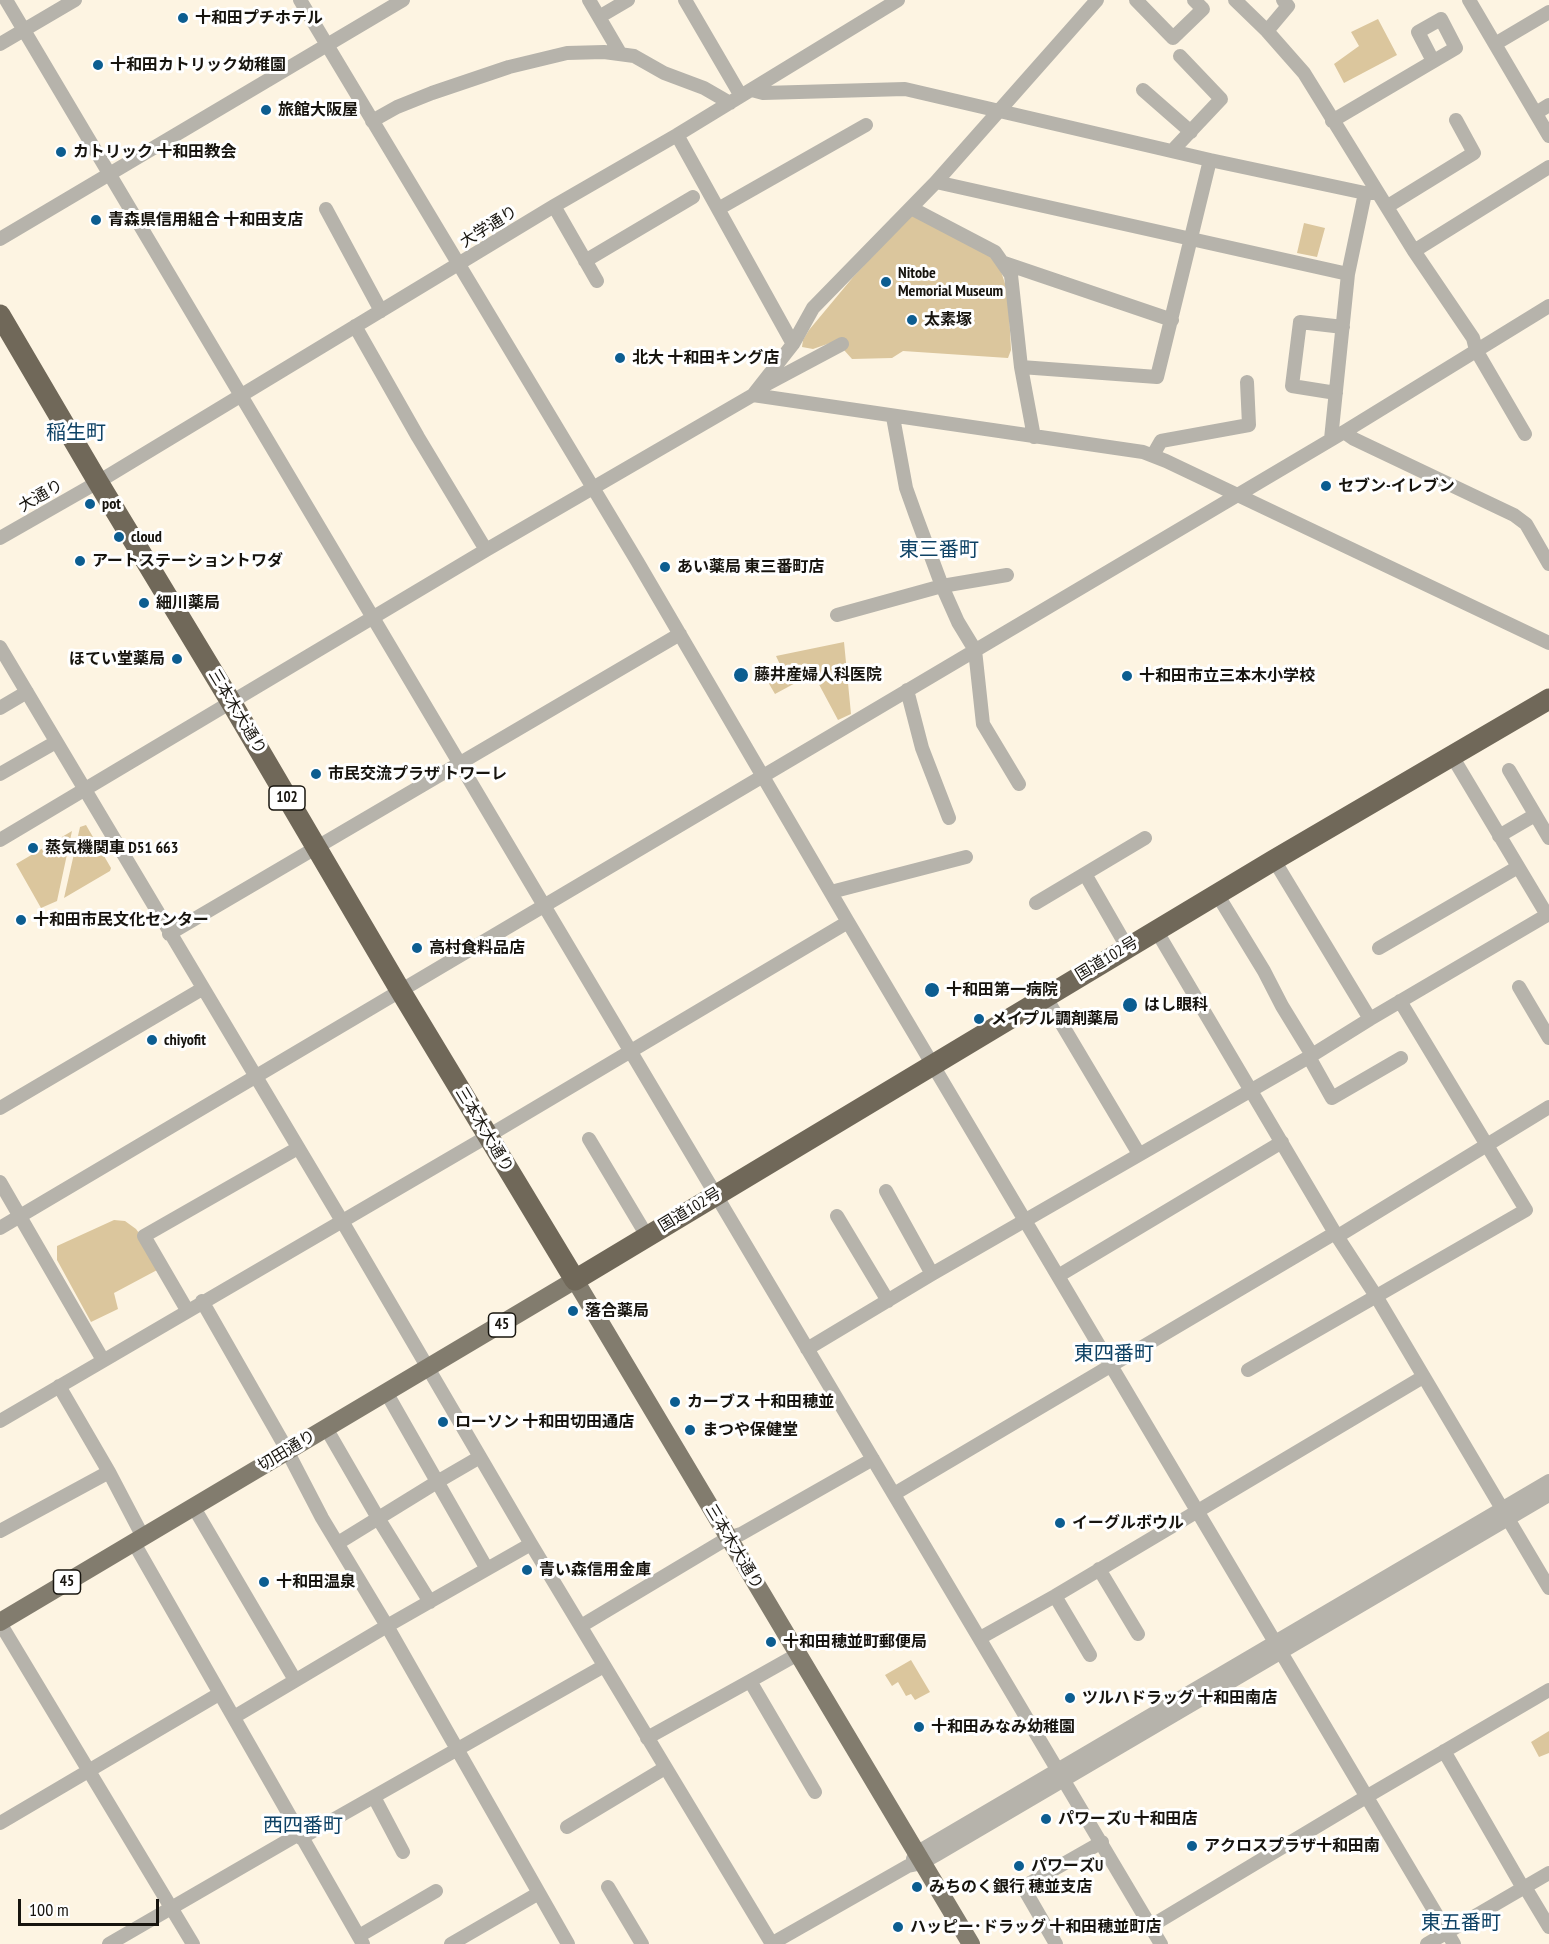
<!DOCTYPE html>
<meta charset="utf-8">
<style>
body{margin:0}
#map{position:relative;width:1549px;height:1944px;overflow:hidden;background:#fdf4e2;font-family:"PT Sans Narrow",sans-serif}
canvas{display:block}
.scale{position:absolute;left:18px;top:1899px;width:141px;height:27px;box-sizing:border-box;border:3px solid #17140e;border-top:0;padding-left:8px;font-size:18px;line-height:21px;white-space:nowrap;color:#17140e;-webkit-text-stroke:4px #fff;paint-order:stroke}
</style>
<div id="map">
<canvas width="1549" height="1944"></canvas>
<div class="scale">100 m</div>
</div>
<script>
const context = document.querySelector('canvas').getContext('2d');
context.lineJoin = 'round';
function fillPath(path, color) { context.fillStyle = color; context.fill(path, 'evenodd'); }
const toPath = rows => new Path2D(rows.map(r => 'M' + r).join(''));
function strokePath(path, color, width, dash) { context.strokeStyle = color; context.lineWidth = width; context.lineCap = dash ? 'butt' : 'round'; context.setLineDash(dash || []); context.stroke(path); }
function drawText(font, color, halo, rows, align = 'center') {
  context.font = font + ' "PT Sans Narrow","Noto Sans JP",sans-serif'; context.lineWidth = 6; context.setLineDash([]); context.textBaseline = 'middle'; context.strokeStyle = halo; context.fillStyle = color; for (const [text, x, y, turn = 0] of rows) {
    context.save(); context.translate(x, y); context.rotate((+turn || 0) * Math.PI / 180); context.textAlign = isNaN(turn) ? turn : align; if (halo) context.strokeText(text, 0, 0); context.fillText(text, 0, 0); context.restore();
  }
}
fillPath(toPath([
 [1378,19,1397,55,1344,83,1334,64,1359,46,1351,32],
 [914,212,977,236,999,265,1008,293,1011,350,1008,358,903,351,892,358,852,359,836,341,813,349,802,347,803,340,809,330,854,276],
 [1304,223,1325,228,1317,257,1297,253],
 [844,642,851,714,838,720,815,677,812,674,775,694,768,682,785,675,776,656],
 [86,825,111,868,110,871,64,898,80,827],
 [72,831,57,901,41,908,16,864],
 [114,1220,125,1221,136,1229,144,1240,159,1269,114,1293,118,1309,91,1322,57,1260,57,1246],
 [911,1660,930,1692,915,1700,911,1694,906,1696,898,1682,892,1686,885,1675],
 [1549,1731,1549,1753,1539,1757,1531,1742]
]), '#dbc69d');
strokePath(toPath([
 [6,0,1161,1944],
 [300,0,637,561,848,922,1454,1944],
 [589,0,620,53],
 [685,0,741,96],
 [1136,0,1173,38,1203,9,1194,0],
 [1235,0,1267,31,1304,73,1414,251,1473,338,1476,350,1525,434],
 [1469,0,1549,136],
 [599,17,628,0],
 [1267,31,1288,6,1283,0],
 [0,44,75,0],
 [1495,44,1549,12],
 [752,90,763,93,905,89,1210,160,1365,193,1378,193],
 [1143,90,1191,132],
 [1536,113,1549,105],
 [372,121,397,107,432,93,509,67,567,53,604,52,634,56,664,73,704,88,730,103],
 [1332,121,1456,48,1441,19,1418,32,1433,61],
 [677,135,793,344],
 [1172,151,1221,99,1180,56],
 [936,182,1348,274],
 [554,206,597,281],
 [1388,206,1474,153,1456,120],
 [911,208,995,252,1011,275,1021,367,1034,437],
 [326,209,381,311],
 [718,209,866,125],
 [0,239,403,0],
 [1414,251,1549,167],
 [585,261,693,197],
 [1004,263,1172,320],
 [355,326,418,437,486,550],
 [1021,367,1157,377,1210,160],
 [765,385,842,344],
 [1336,393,1292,386,1300,322,1343,327],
 [753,395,1143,452,1166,461,1549,643],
 [893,417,906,488,916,516,942,586,958,622,975,650,983,724,1019,784],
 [1344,432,1354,439,1514,515,1526,524,1549,564],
 [1331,439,1348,274,1365,193],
 [1153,455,1161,441,1249,425,1247,382],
 [0,538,98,482,554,206,677,135,898,0],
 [837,615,942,586,1007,575],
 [0,647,342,1221,531,1544,772,1944],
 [907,690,922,748,949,818],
 [0,708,27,692],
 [1509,770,1549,838],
 [0,774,56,742],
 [1499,836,1535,815],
 [0,840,486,550,753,395,793,344,813,308,936,182,1097,0],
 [1274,860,1370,1019,1547,915,1452,756],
 [1085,874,1127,947],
 [831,892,966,857],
 [1217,894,1264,971,1282,1006,1312,1055],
 [1036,903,1145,838],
 [1156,930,1335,1233,1376,1296,1549,1588],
 [169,934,680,634],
 [1379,948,1518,867],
 [1519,987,1549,1038],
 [1045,996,1139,1154],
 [1309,1057,1332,1098,1401,1058],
 [0,1108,202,989],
 [589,1139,647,1236],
 [0,1182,103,1360],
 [886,1191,932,1274],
 [837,1216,888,1301],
 [0,1228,1344,432,1549,306],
 [1338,1236,1549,1107],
 [1058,1276,1282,1142],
 [202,1301,282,1441,322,1518,387,1626,568,1944],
 [187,1310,144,1236,298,1148],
 [807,1349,932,1274,1309,1057,1370,1019],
 [1248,1370,1526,1210,1400,1001],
 [59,1386,109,1472,143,1537],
 [386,1392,487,1569],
 [0,1421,488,1136,848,922],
 [326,1428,378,1518,430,1602],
 [894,1494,1335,1233],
 [193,1506,295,1680],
 [0,1531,109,1472],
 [134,1543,363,1944],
 [338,1543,437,1482,480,1457],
 [1099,1569,1138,1634],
 [1055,1596,1090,1655],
 [0,1623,193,1944],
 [581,1626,728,1538,741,1534,873,1459],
 [980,1638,1055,1596,1423,1377],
 [798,1654,750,1681,815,1792],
 [234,1717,387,1626,531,1544],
 [647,1738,750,1681],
 [1444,1751,1523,1888],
 [374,1797,403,1852],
 [0,1823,219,1694],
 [567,1827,665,1768],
 [301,1838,604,1666],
 [913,1859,916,1853,1549,1481],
 [608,1887,642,1944],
 [1525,1887,1549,1927],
 [1151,1926,1366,1797,1549,1690],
 [359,1936,436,1891],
 [109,1944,299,1834],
 [451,1944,539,1893],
 [771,1944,908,1866,922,1863,938,1854,1549,1495],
 [1056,1944,1023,1887,1102,1842],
 [1427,1944,1549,1873]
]), '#b6b3ab', 14);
strokePath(toPath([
 [0,1622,575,1280,971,1944]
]), '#827c6e', 18);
strokePath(toPath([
 [0,315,98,482,231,702,400,990,575,1280,1274,860,1549,699]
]), '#706859', 21);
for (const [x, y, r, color] of [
 [183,18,6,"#0c5d90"],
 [98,65,6,"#0c5d90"],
 [266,110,6,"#0c5d90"],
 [61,152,6,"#0c5d90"],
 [96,220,6,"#0c5d90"],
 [886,282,6,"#0c5d90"],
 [912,320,6,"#0c5d90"],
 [620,358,6,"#0c5d90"],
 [1326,486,6,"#0c5d90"],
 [90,504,6,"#0c5d90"],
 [119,537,6,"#0c5d90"],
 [80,561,6,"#0c5d90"],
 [665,567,6,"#0c5d90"],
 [144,603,6,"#0c5d90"],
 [177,659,6,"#0c5d90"],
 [741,675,8,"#0c5d90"],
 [1127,676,6,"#0c5d90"],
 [316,774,6,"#0c5d90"],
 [33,848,6,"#0c5d90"],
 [21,920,6,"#0c5d90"],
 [417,948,6,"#0c5d90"],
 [932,990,8,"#0c5d90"],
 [1130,1005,8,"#0c5d90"],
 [979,1019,6,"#0c5d90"],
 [152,1040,6,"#0c5d90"],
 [573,1311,6,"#0c5d90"],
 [675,1402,6,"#0c5d90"],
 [443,1422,6,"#0c5d90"],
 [690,1430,6,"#0c5d90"],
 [1060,1523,6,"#0c5d90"],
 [527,1570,6,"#0c5d90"],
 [264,1582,6,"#0c5d90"],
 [771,1642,6,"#0c5d90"],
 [1070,1698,6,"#0c5d90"],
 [919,1727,6,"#0c5d90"],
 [1046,1819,6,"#0c5d90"],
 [1192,1846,6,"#0c5d90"],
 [1019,1866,6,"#0c5d90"],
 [917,1887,6,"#0c5d90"],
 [898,1927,6,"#0c5d90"]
]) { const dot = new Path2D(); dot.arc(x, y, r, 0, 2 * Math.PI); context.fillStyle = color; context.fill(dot); strokePath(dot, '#fff', 2); }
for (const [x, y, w] of [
 [287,798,36],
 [502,1325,27],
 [67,1582,27]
]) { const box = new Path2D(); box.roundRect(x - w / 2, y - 12, w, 24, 4.5); context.fillStyle = '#fff'; context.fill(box); strokePath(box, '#17140e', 1.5); }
drawText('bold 15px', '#17140e', null, [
 ["102",287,798],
 ["45",502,1325],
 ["45",67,1582]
]);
drawText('bold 16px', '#17140e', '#fff', [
 ["十和田プチホテル",195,18],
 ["十和田カトリック幼稚園",110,65],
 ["旅館大阪屋",278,110],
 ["カトリック 十和田教会",73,152],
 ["青森県信用組合 十和田支店",108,220],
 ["Nitobe",898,273],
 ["Memorial Museum",898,291],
 ["太素塚",924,320],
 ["北大 十和田キング店",632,358],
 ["セブン-イレブン",1338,486],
 ["pot",102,504],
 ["cloud",131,537],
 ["アートステーショントワダ",92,561],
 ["あい薬局 東三番町店",677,567],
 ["細川薬局",156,603],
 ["ほてい堂薬局",165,659,"right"],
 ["藤井産婦人科医院",754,675],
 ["十和田市立三本木小学校",1139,676],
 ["市民交流プラザ トワーレ",328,774],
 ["蒸気機関車 D51 663",45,848],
 ["十和田市民文化センター",33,920],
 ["高村食料品店",429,948],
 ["十和田第一病院",946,990],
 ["はし眼科",1144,1005],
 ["メイプル調剤薬局",991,1019],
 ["chiyofit",164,1040],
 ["落合薬局",585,1311],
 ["カーブス 十和田穂並",687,1402],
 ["ローソン 十和田切田通店",455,1422],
 ["まつや保健堂",702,1430],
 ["イーグルボウル",1072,1523],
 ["青い森信用金庫",539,1570],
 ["十和田温泉",276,1582],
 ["十和田穂並町郵便局",783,1642],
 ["ツルハドラッグ 十和田南店",1082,1698],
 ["十和田みなみ幼稚園",931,1727],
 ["パワーズU 十和田店",1058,1819],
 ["アクロスプラザ十和田南",1204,1846],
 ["パワーズU",1031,1866],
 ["みちのく銀行 穂並支店",929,1887],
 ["ハッピー･ドラッグ 十和田穂並町店",910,1927]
], 'left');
drawText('16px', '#17140e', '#fff', [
 ["大学通り",489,227,-32],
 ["大通り",41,496,-30],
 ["三本木大通り",237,712,59],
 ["国道102号",1107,959,-31],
 ["三本木大通り",484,1130,59],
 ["国道102号",690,1210,-31],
 ["切田通り",287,1451,-31],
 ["三本木大通り",734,1547,59]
]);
drawText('20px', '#0e4265', '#fff', [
 ["稲生町",76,433],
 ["東三番町",939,550],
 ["東四番町",1114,1354],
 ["西四番町",303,1826],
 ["東五番町",1461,1923]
]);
</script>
